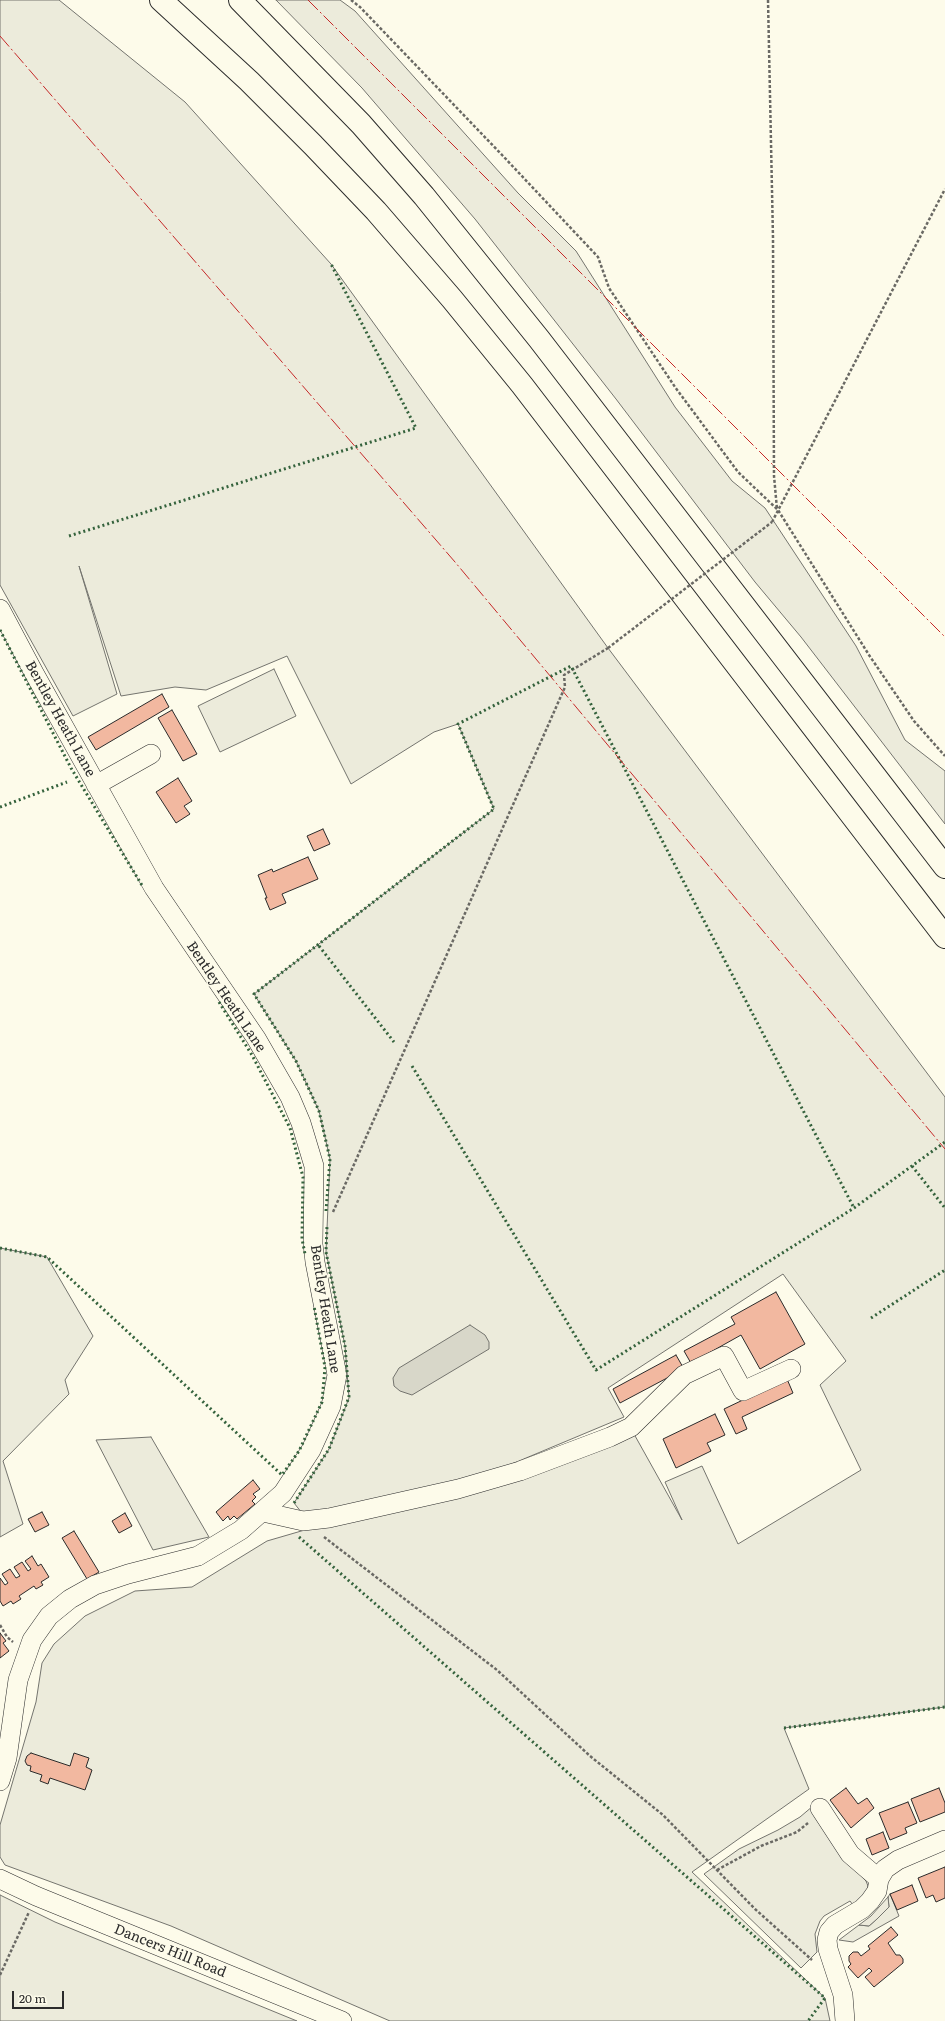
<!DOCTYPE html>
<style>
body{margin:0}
#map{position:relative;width:945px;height:2021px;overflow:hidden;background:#fdfbea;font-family:Literata,serif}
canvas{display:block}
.scale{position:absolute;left:12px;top:1991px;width:52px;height:18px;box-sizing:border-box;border:2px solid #2b2b2b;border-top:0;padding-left:5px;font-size:12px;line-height:14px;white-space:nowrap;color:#2b2b2b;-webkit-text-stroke:3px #fdfbea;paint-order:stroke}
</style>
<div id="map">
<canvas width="945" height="2021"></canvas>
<div class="scale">20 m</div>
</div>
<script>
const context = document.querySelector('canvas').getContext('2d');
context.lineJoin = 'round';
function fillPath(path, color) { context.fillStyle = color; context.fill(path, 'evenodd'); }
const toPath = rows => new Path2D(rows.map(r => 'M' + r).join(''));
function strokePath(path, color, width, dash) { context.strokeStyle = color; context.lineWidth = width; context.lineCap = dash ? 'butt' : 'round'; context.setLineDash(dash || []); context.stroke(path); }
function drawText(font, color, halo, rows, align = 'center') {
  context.font = font + ' Literata,serif'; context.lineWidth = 3; context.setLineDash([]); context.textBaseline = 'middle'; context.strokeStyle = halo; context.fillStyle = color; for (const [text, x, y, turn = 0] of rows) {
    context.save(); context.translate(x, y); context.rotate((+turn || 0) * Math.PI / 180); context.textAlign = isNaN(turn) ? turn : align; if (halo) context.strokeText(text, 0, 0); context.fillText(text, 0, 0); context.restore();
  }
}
const green = toPath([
 [0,0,59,0,185,102,331,264,608,648,945,1097,945,1707,784,1728,809,1789,692,1872,825,1998,830,2021,390,2021,171,1926,5,1865,0,1857,0,1825,36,1702,42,1663,54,1644,85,1616,135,1591,192,1587,267,1541,634,1434,682,1520,665,1482,702,1466,738,1544,861,1470,820,1385,846,1361,783,1274,608,1388,624,1417,495,1471,325,1513,302,1513,294,1503,329,1449,349,1398,345,1346,326,1252,330,1159,319,1111,296,1061,254,994,494,809,458,724,434,732,351,784,287,656,206,690,175,687,121,696,79,566,117,694,73,716,0,585,0,0],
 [276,0,340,0,355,11,518,193,576,251,675,407,732,481,765,508,856,646,905,740,945,771,945,824,801,637,755,582,616,399,475,219,362,88,276,0],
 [274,669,296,716,220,752,198,706,274,669],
 [0,1248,47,1257,93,1336,65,1380,69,1394,3,1461,23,1524,0,1537,0,1248],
 [151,1437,209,1537,153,1550,96,1440,151,1437],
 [813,1806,848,1861,866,1881,868,1886,867,1894,853,1905,850,1901,824,1916,820,1921,815,1934,817,1952,801,1968,704,1874,739,1849,778,1830,800,1817,813,1806],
 [890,1894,899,1916,853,1942,839,1940,859,1925,869,1926,877,1919,889,1907,888,1897,890,1894],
 [0,1895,55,1922,297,2021,0,2021,0,1895]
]);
fillPath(green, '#ecebdb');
strokePath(green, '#74746e', 1);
const parking = toPath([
 [888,1897,889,1907,877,1919,869,1926,859,1925,871,1916,888,1897]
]);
fillPath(parking, '#eceadb');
strokePath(parking, '#74746e', 1);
const water = toPath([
 [470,1325,485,1335,489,1342,489,1349,412,1395,400,1391,394,1386,393,1378,399,1368,470,1325]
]);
fillPath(water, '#d8d7c9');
strokePath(water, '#74746e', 1);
const building = toPath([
 [162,694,169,707,96,750,88,737,162,694],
 [172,710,197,754,183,761,158,718,172,710],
 [178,778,192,801,184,806,190,814,176,823,156,792,178,778],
 [323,829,330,844,314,851,307,836,323,829],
 [308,857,318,879,282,894,286,903,270,910,265,898,267,898,258,875,272,869,273,872,308,857],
 [776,1292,805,1344,760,1369,741,1335,700,1358,692,1365,684,1351,735,1324,731,1317,776,1292],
 [676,1355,684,1369,620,1403,613,1389,676,1355],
 [787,1379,793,1393,742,1417,747,1429,736,1434,724,1409,787,1379],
 [715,1414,725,1435,707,1443,711,1451,676,1468,663,1439,715,1414],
 [253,1480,260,1489,253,1494,256,1497,252,1501,255,1504,237,1519,234,1516,230,1520,228,1516,223,1521,216,1512,253,1480],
 [42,1512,49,1525,35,1532,28,1519,42,1512],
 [125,1513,132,1526,119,1533,112,1521,125,1513],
 [74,1531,99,1572,87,1579,62,1538,74,1531],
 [32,1556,38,1566,41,1564,49,1577,41,1582,43,1585,36,1589,34,1586,19,1596,21,1599,13,1604,11,1601,3,1606,0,1601,0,1578,5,1585,8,1583,2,1574,10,1569,16,1578,20,1576,14,1567,22,1562,28,1571,31,1569,25,1561,32,1556],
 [0,1633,6,1641,3,1643,9,1651,0,1658,0,1633],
 [31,1753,70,1766,74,1753,89,1758,86,1767,92,1770,85,1790,50,1778,48,1784,40,1781,42,1775,30,1771,31,1766,27,1765,25,1761,27,1756,31,1753],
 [846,1788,858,1804,867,1798,874,1808,851,1828,830,1800,846,1788],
 [939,1788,945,1803,945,1812,920,1822,911,1799,939,1788],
 [908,1802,917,1823,905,1828,907,1833,890,1840,879,1813,908,1802],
 [883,1832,889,1848,872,1855,866,1839,883,1832],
 [945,1867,945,1898,936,1902,933,1895,926,1898,918,1878,945,1867],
 [912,1885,918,1901,897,1910,890,1894,912,1885],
 [891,1927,898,1935,888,1943,896,1955,900,1955,903,1959,903,1963,874,1987,865,1977,872,1971,869,1968,858,1978,848,1967,851,1964,849,1961,849,1956,853,1952,858,1952,861,1956,870,1949,868,1946,891,1927]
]);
fillPath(building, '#f2b8a0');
strokePath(building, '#2b2b2b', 1);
const minor = toPath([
 [0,609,34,673,154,888,256,1038,290,1097,301,1123,314,1166,313,1244,315,1262,337,1375,331,1406,311,1450,283,1493,241,1530,198,1556,128,1574,95,1585,70,1599,49,1616,32,1640,18,1680,7,1758,0,1781],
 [96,785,151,754],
 [263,1512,303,1521,329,1518,458,1489,520,1471,610,1437,631,1427,684,1375,724,1356,743,1391,791,1369],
 [820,1808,850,1854,879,1879],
 [0,1879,36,1896,342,2021],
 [845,2021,843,1995,828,1949,827,1940,829,1932,835,1925,862,1909,870,1901,877,1891,879,1879,885,1869,898,1860,945,1840]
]);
const highway = toPath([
 [161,0,249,81,313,145,376,211,452,299,522,385,945,937],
 [240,0,361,124,424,196,539,339,945,867]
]);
strokePath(minor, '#2b2b2b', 20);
strokePath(highway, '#2b2b2b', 24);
strokePath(toPath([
 [351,0,360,7,503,156,598,257,609,288,675,387,738,472,778,510,869,655,914,721,945,756],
 [768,0,773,238,774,476,777,509],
 [772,522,945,189],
 [333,1212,565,687,564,675,608,648],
 [324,1537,497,1670,590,1756,663,1815,755,1909,812,1960],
 [0,1625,7,1637,13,1642],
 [717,1870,761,1846,797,1832,808,1823],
 [0,1975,29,1912]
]), '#6a6964', 2.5, [3, 2]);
strokePath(minor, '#fdfbea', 19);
strokePath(highway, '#fdfbea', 22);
strokePath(toPath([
 [608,648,772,522]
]), '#6a6964', 2.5, [3, 2]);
strokePath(toPath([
 [69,536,416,428,331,264],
 [0,630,71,768,143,887],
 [0,807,67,782],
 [319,946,394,1042],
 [219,1002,252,1055,290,1128,303,1177,302,1239,305,1254],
 [412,1066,596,1370,854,1208,945,1142],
 [912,1166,945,1208],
 [326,1211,330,1159,319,1111,296,1061,254,994,494,809,458,724,571,666,854,1208],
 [0,1248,47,1257,282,1475,299,1451,322,1402,325,1367,314,1306],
 [871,1318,945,1270],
 [294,1503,329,1449,349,1397,345,1346,326,1252,327,1226],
 [299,1537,825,1998,808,2021],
 [784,1728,945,1707]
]), '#34623c', 3, [2, 3]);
strokePath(toPath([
 [308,0,945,637],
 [0,36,455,562,945,1149]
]), '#c62828', 1, [14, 3, 2, 3]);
drawText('14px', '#2b2b2b', '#fdfbea', [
 ["Bentley Heath Lane",60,719,61],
 ["Bentley Heath Lane",226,997,56],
 ["Bentley Heath Lane",325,1309,81],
 ["Dancers Hill Road",170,1951,22]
]);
</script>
